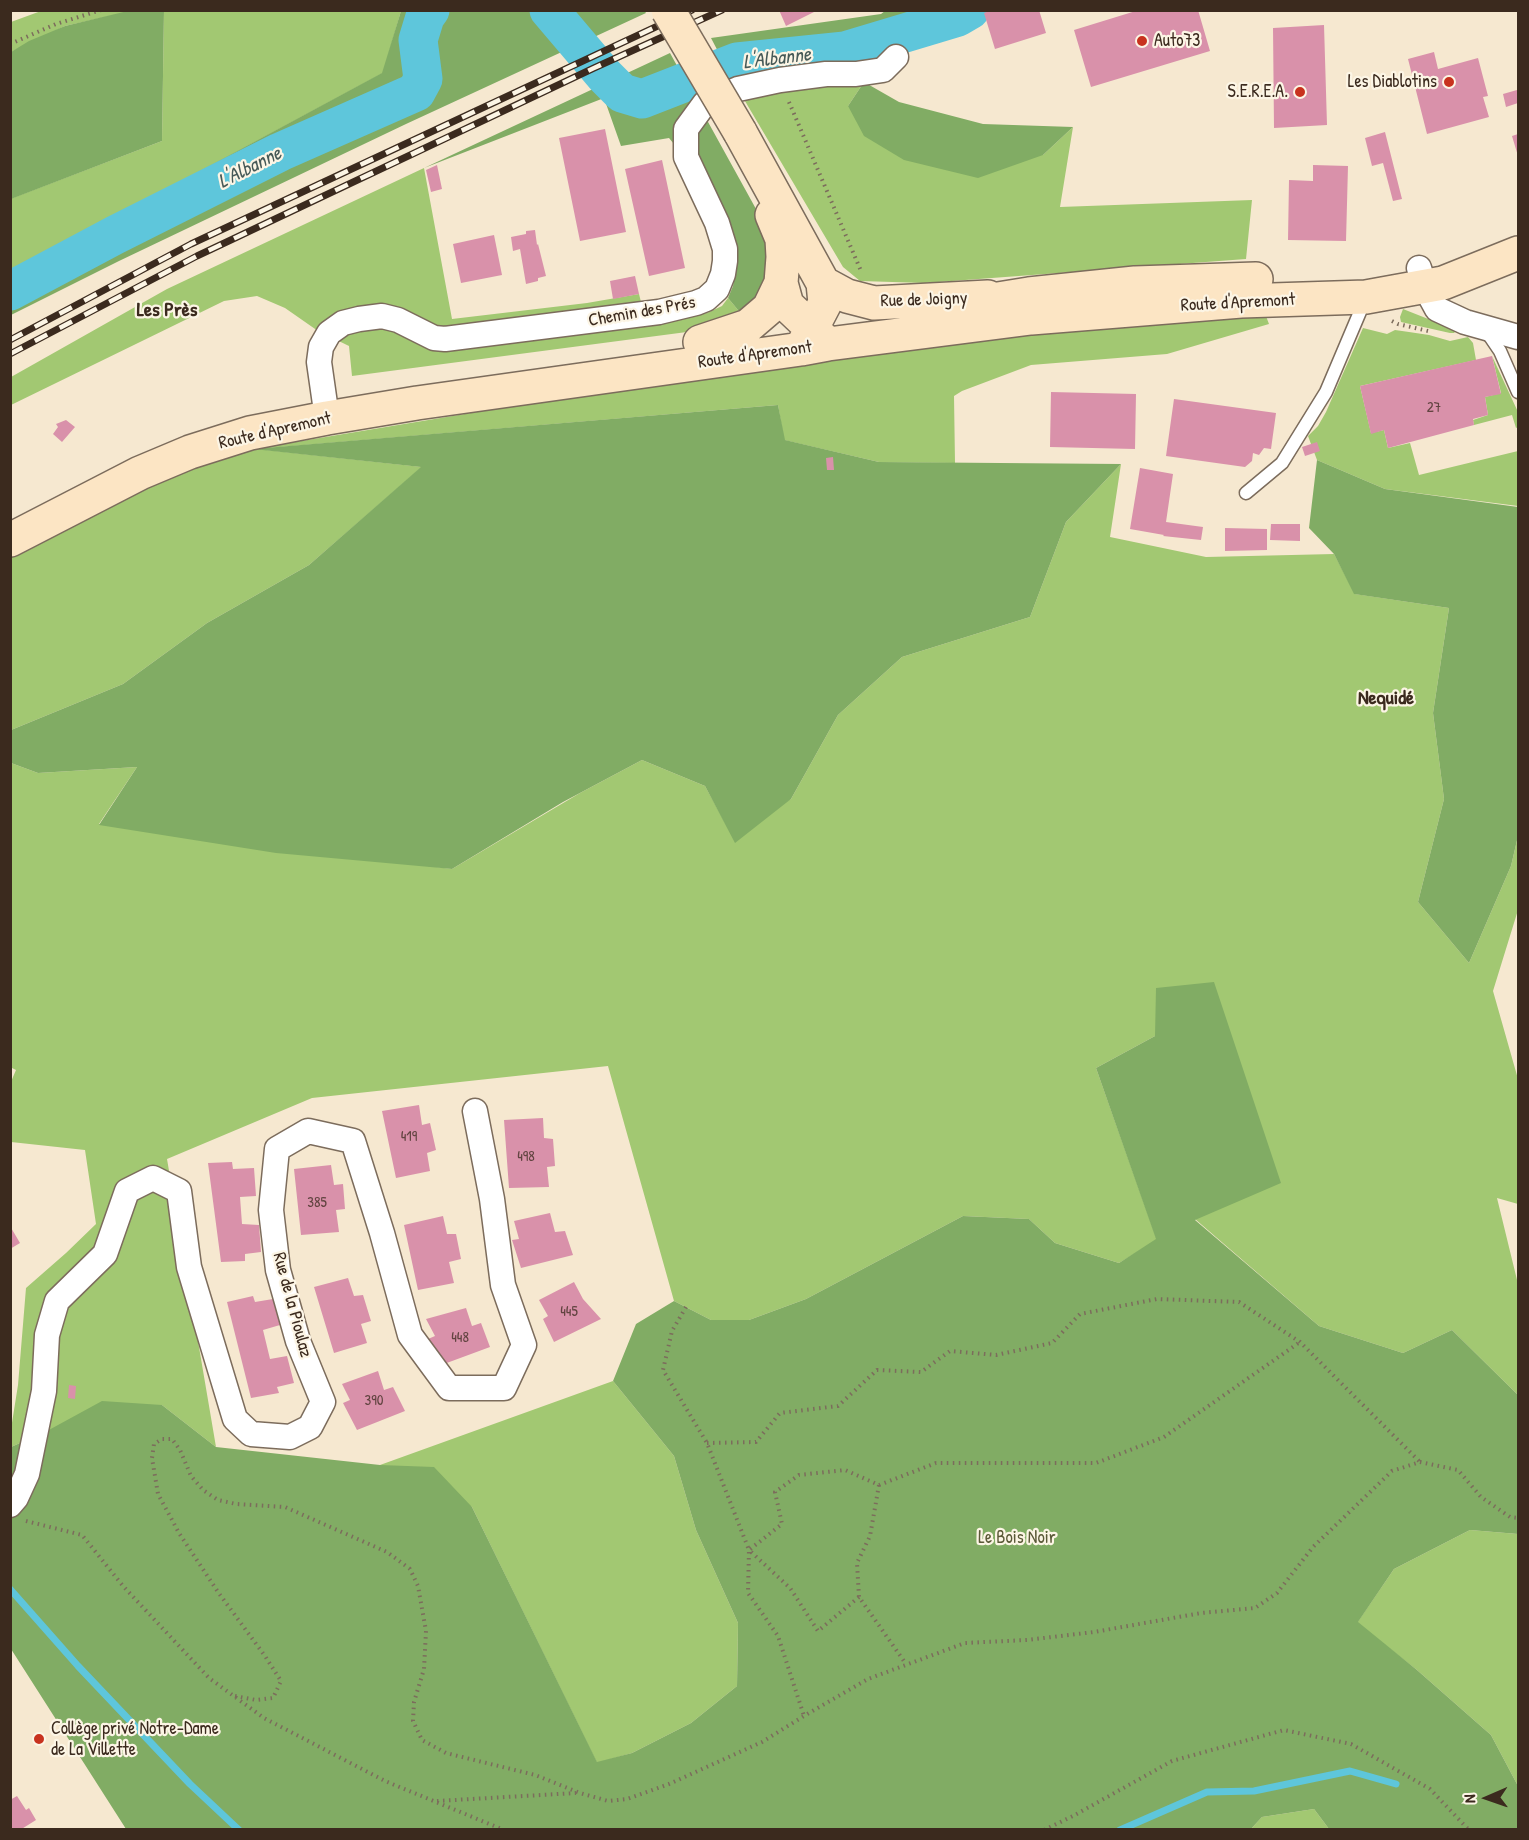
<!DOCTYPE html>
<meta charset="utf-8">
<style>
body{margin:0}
#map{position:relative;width:1529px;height:1840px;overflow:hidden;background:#f6e8d0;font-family:"Patrick Hand",sans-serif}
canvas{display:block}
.frame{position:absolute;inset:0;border:12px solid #3b2a1e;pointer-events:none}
.north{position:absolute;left:1457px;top:1768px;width:60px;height:60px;-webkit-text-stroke:4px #fcf5e5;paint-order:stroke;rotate:268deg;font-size:16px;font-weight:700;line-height:24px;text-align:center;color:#3b2a1e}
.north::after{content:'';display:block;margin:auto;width:21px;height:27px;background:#3b2a1e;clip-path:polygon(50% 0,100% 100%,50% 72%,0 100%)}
</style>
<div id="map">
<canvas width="1529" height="1840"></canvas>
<div class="frame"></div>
<div class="north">N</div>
</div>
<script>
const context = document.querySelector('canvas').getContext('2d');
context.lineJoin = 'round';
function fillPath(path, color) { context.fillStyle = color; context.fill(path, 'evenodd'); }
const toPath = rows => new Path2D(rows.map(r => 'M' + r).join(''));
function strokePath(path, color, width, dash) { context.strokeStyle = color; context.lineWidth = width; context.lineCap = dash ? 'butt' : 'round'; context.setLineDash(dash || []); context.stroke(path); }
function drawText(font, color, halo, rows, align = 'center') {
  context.font = font + ' "Patrick Hand",sans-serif'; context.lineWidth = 4.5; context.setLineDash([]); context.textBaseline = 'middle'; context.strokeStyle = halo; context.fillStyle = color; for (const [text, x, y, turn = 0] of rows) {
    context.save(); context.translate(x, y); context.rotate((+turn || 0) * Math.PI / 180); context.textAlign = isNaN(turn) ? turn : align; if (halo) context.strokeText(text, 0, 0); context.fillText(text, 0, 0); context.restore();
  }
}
fillPath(toPath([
 [41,11,132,11,65,26,11,52,11,22],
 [164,11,401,11,383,73,11,273,10,199,162,141],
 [864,82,848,106,1043,155,1073,127,1060,207,1252,200,1246,259,925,283,860,281,843,267,742,96,823,85],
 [424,168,452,319,587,303,639,294,641,302,456,347,707,313,722,306,728,298,743,316,702,330,352,376,349,346,318,331,285,308,257,296,224,301,11,405,11,377,167,289],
 [1403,309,1456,330,1456,331,1454,333,1450,333,1401,322,1400,317],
 [1264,311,1269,324,1167,354,1031,365,962,391,954,396,955,463,879,462,784,440,778,405,257,449,422,467,309,565,207,623,123,684,11,730,11,551,150,483,253,449,864,348],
 [1363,328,1387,334,1395,330,1409,332,1429,335,1450,341,1468,337,1473,343,1476,360,1360,386,1371,433,1384,430,1388,448,1410,443,1419,475,1518,451,1518,506,1385,489,1317,460,1308,436,1318,426,1326,412],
 [1492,356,1518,412,1518,427,1516,428,1512,415,1474,425,1473,420,1488,415,1485,397,1501,393],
 [1121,464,1110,537,1206,557,1334,554,1355,594,1449,608,1433,713,1444,799,1418,902,1469,963,1511,866,1518,836,1518,910,1493,991,1518,1079,1518,1204,1497,1198,1518,1284,1518,1395,1452,1330,1403,1353,1319,1326,1195,1219,1155,1036,1096,1068,1157,1240,1119,1263,1055,1243,1029,1219,963,1216,806,1299,749,1320,711,1320,674,1301,608,1066,312,1098,167,1159,216,1447,162,1405,47,1431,11,1447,11,1429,18,1385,26,1288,66,1253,96,1224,85,1150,11,1142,10,1084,16,1070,10,1067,11,763,38,773,137,767,99,824,452,869,580,793,642,760,705,786,729,830,791,799,838,715,902,657,1030,617,1066,522],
 [613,1381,674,1456,696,1530,738,1623,737,1686,691,1723,632,1753,597,1763,472,1507,380,1465],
 [1470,1530,1518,1534,1518,1786,1491,1735,1417,1670,1357,1623,1394,1569],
 [1314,1809,1329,1829,1250,1830,1262,1817]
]), '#a2c872');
fillPath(toPath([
 [132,10,164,11,162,141,11,199,11,52,29,41,65,26],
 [644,10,646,13,406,124,119,261,11,315,11,273,382,73,401,11],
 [910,10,924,46,855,69,735,84,711,38,881,14,885,11],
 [670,53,772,238,778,269,743,316,728,298,733,286,736,267,706,183,669,138,621,146,604,98,424,168],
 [864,82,899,102,983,124,1073,127,1043,155,978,178,904,160,864,136,848,106],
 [778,405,785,440,879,462,1121,464,1066,522,1030,617,902,657,838,715,791,799,735,843,705,786,642,760,563,802,452,869,276,853,99,825,137,767,38,773,11,763,11,730,123,684,207,623,309,565,421,467,253,449],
 [1317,460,1385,489,1518,507,1518,836,1511,866,1469,963,1418,902,1444,799,1433,713,1449,608,1354,594,1334,554,1309,528],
 [1214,982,1281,1183,1195,1220,1319,1326,1403,1353,1452,1330,1518,1395,1518,1534,1470,1530,1394,1569,1358,1622,1417,1670,1491,1735,1518,1786,1518,1829,1329,1829,1314,1809,1262,1817,1250,1830,126,1829,11,1649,11,1447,47,1431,102,1401,162,1405,216,1447,380,1465,434,1467,472,1507,597,1762,632,1753,691,1723,737,1686,738,1623,696,1530,674,1456,613,1381,636,1324,674,1301,711,1320,749,1320,806,1299,963,1216,1029,1219,1055,1243,1119,1263,1156,1239,1096,1068,1155,1036,1156,988]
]), '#81ac64');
strokePath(toPath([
 [10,1589,78,1666,190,1784,239,1830],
 [1120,1830,1207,1792,1254,1791,1350,1771,1396,1784]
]), '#5ec6db', 7);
strokePath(toPath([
 [549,10,605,76,622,93,642,99,737,62,845,51,958,17,970,10],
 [10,291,115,235,280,152,416,92,423,79,418,40,425,17,430,10]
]), '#5ec6db', 39);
fillPath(toPath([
 [779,10,818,10,786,26],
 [991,10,1039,10,1046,33,995,49,984,13],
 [1139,10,1198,10,1210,51,1091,87,1074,30],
 [1324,25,1327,125,1274,128,1273,28],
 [1434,52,1438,69,1478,58,1488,96,1483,97,1489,117,1427,134,1408,59],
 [1517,90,1518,103,1506,107,1503,94],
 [605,129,626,232,580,241,559,138],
 [1385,132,1402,199,1393,201,1383,163,1372,166,1365,138],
 [1518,134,1518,156,1512,136],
 [662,160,685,268,649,276,625,169],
 [437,165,442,189,431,192,426,170],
 [1313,165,1348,166,1346,241,1288,240,1289,180,1313,181],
 [535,230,537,245,538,244,546,276,538,278,538,281,526,284,520,249,513,251,511,237,526,234,526,231],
 [494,235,502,275,461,283,453,244],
 [635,276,639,294,613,299,610,281],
 [1492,356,1501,394,1485,397,1488,415,1473,419,1474,425,1388,448,1384,430,1371,434,1360,386],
 [1051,392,1136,394,1135,449,1050,447],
 [1174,399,1276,413,1271,449,1264,448,1259,455,1253,453,1252,461,1245,467,1166,456],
 [66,420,75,427,62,442,53,434,58,427,56,424],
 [1317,442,1320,451,1305,456,1302,447],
 [833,457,834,470,827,470,826,458],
 [1140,468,1173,474,1166,522,1203,527,1201,540,1163,536,1164,535,1130,529],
 [1271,524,1300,524,1300,541,1270,540],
 [1225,528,1267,529,1267,550,1225,551],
 [419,1105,422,1125,430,1123,436,1150,427,1153,430,1171,396,1178,382,1111],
 [543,1118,544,1138,553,1139,555,1166,547,1167,549,1187,509,1188,504,1120],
 [232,1162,233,1169,254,1168,256,1196,240,1197,242,1224,259,1225,261,1252,245,1254,245,1261,221,1262,208,1163],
 [331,1165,334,1185,343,1184,345,1209,336,1210,339,1232,301,1235,294,1169],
 [550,1213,555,1232,565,1231,573,1255,521,1268,512,1240,519,1239,514,1221],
 [443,1216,447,1234,456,1234,461,1259,449,1262,454,1283,418,1290,404,1225],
 [10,1226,20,1243,10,1249],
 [348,1278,354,1296,363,1295,371,1321,361,1324,367,1343,334,1353,314,1287],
 [574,1282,583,1299,601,1319,554,1342,543,1319,548,1316,539,1300],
 [253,1296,255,1302,273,1299,280,1325,263,1330,270,1359,287,1356,294,1383,277,1387,279,1393,251,1398,227,1302],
 [466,1308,472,1326,481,1323,490,1347,444,1364,428,1339,435,1336,426,1319],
 [378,1371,384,1390,393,1387,405,1411,357,1430,343,1403,350,1400,342,1384],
 [69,1385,76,1386,75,1399,68,1398],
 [17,1796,26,1810,29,1808,36,1820,20,1830,10,1830,10,1800]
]), '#d991aa');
const lane = toPath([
 [1485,329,1500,351,1518,392],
 [1246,493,1282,463,1326,392,1365,300]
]);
const street = toPath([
 [1419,268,1425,287,1437,309,1465,322,1518,337],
 [327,418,319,362,321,347,329,333,343,323,359,319,382,316,398,320,434,338,445,339,659,312,696,303,706,299,717,289,723,274,725,261,725,249,717,223,686,157,686,129,705,103,738,89,780,80,826,74,856,74,883,70,896,57],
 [10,1505,16,1498,27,1474,44,1391,47,1335,57,1301,105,1254,127,1191,153,1178,179,1191,189,1267,235,1419,251,1434,290,1437,310,1427,323,1402,298,1341,278,1270,271,1210,277,1149,308,1131,353,1141,382,1233,410,1335,449,1388,504,1388,524,1345,503,1285,492,1199,475,1111]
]);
const secondary = toPath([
 [740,132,823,283,825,303,801,349],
 [772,215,782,239,783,257,781,283,787,305,826,342],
 [823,283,847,296,874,303,988,297],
 [967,304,1029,294,1135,283,1256,279],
 [700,342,748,326,769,308,781,283],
 [10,540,140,473,190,452,250,433,327,418,417,403,801,349,828,344,1031,318,1241,301,1366,297,1443,283,1518,253]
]);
strokePath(lane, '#7c6c5c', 15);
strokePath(street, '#7c6c5c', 27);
strokePath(secondary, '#7c6c5c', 36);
strokePath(toPath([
 [10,44,56,24,101,10],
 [789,102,861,271],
 [1392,321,1398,324,1428,331],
 [686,1307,672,1331,663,1370,707,1443,749,1550,748,1593,778,1636,804,1716],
 [707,1443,756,1442,780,1413,838,1406,877,1370,921,1372,950,1351,996,1355,1052,1343,1080,1314,1157,1299,1239,1302,1300,1342,1420,1462],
 [879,1485,870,1536,857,1563,859,1597,906,1664],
 [26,1521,82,1535,123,1586,209,1678,264,1718,385,1781,504,1830],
 [859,1597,818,1631,790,1588,749,1550,782,1524,775,1492,799,1475,845,1470,879,1485,936,1463,1096,1463,1164,1437,1300,1342],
 [235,1696,256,1700,273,1698,281,1681,265,1656,218,1592,179,1533,158,1494,152,1458,154,1444,162,1439,172,1439,180,1450,191,1476,203,1490,218,1500,236,1504,285,1507,387,1552,410,1569,418,1586,426,1631,424,1669,414,1702,413,1721,422,1740,446,1753,535,1775,580,1793,608,1801,627,1799,669,1784,762,1742,804,1716,868,1679,965,1643,1027,1640,1094,1632,1201,1613,1255,1608,1277,1593,1313,1547,1392,1471,1420,1462,1458,1470,1481,1497,1510,1517,1518,1518],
 [437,1801,576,1793],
 [1044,1830,1073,1816,1172,1761,1284,1730,1351,1744,1430,1789,1469,1830]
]), '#7c6c5c', 4, [1.5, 4.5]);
strokePath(lane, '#fff', 12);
strokePath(street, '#fff', 24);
strokePath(secondary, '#fce5c4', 33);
const rail = toPath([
 [10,340,191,244,692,10],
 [10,354,197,256,594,68,722,10]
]);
strokePath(rail, '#3b2a1e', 7);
strokePath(rail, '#fcf5e5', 4.5, [14]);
const secondaryBridge = toPath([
 [668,10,740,132]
]);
strokePath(secondaryBridge, '#7c6c5c', 36, []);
strokePath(secondaryBridge, '#fce5c4', 33);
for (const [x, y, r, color] of [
 [1142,41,6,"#c8321e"],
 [1449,82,6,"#c8321e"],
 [1300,92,6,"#c8321e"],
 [39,1739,6,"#c8321e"]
]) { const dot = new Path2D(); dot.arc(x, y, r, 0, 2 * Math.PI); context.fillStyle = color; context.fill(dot); strokePath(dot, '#fcf5e5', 2); }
drawText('15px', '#624441', null, [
 ["27",1434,408],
 ["419",409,1137],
 ["498",526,1157],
 ["385",317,1203],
 ["445",569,1312],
 ["448",460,1338],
 ["390",374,1401]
]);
drawText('18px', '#3b2a1e', '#fcf5e5', [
 ["Auto73",1154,41],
 ["Les Diablotins",1437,82,"right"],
 ["S.E.R.E.A.",1288,92,"right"],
 ["Collège privé Notre-Dame",51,1729],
 ["de La Villette",51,1750]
], 'left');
drawText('18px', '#3b2a1e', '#fcf5e5', [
 ["Rue de Joigny",924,300,-2],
 ["Route d'Apremont",1238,303,-3],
 ["Chemin des Prés",642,312,-10],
 ["Route d'Apremont",755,355,-8],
 ["Route d'Apremont",275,431,-13],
 ["Rue de la Pioulaz",292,1305,75]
]);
drawText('18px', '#5a5937', '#fcf5e5', [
 ["Le Bois Noir",1017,1538]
]);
drawText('italic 20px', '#465957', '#fcf5e5', [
 ["L'Albanne",777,59,-7],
 ["L'Albanne",250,168,-27]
]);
drawText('bold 20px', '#3b2a1e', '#fcf5e5', [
 ["Les Près",167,311],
 ["Nequidé",1386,699]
]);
</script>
